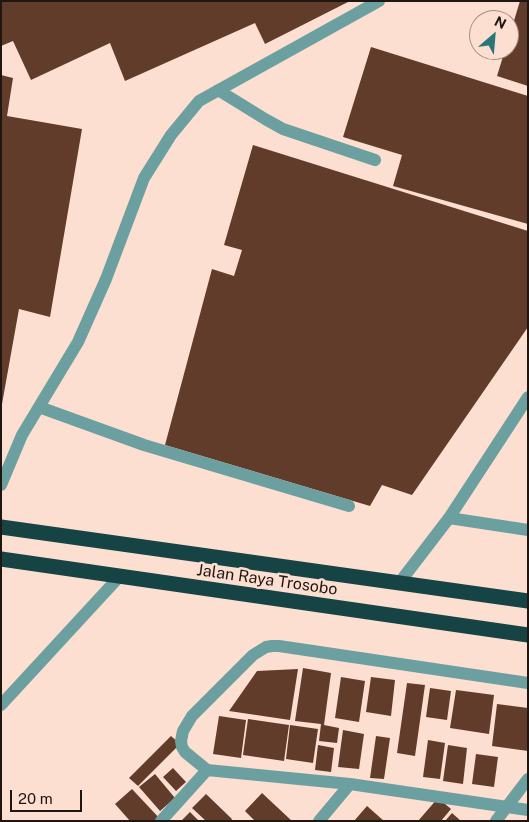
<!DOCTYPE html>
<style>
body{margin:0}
#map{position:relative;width:529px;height:822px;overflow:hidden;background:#fddfd1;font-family:"Public Sans",sans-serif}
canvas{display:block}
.frame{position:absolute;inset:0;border:2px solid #201611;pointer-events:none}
.north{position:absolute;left:469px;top:10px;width:50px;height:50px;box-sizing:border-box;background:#fddfd1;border:1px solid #a58f84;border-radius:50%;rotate:27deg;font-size:14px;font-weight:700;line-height:20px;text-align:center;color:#201611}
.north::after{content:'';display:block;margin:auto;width:18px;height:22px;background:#2c7678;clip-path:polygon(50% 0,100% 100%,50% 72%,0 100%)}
.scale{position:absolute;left:10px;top:790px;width:72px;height:22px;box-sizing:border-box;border:2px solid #201611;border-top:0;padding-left:6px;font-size:15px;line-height:18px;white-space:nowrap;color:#201611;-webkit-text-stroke:4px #fddfd1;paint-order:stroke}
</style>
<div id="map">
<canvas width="529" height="822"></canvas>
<div class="frame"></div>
<div class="north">N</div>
<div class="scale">20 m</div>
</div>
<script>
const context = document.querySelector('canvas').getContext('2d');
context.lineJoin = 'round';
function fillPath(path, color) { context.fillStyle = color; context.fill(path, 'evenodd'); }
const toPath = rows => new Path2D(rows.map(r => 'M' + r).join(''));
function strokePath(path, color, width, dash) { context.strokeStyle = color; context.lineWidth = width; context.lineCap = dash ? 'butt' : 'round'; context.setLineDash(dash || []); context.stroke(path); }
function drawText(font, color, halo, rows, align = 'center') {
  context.font = font + ' "Public Sans",sans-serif'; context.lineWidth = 5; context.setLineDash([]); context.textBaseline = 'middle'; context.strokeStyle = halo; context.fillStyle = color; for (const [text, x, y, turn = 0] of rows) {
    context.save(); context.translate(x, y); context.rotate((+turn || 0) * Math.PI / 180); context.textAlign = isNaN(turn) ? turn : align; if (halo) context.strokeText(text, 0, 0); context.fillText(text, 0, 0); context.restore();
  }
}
fillPath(toPath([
 [1,1,350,1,265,44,255,23,125,81,110,43,31,80,13,41,1,46],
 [520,1,528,1,528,86,497,76,505,50,509,50,509,37],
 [371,47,528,96,528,224,393,186,402,155,343,137],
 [1,75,13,78,7,116,82,129,50,317,19,309,2,404,1,404],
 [253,145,528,231,528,327,412,495,382,485,370,506,165,445,212,269,234,276,242,250,224,245],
 [303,668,331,673,324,725,339,728,337,743,319,741,321,724,295,721],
 [298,669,290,720,229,711,257,671],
 [341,677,365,681,359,722,335,718],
 [371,677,395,680,391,716,366,712],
 [407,683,425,685,415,756,397,753],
 [430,688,451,691,447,720,426,717],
 [456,690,494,695,489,734,450,728],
 [497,704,528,708,528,751,492,746],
 [219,716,246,720,241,758,213,754],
 [248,719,289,725,284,761,243,755],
 [290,725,318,729,313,763,286,759],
 [343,730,364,734,359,769,338,767],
 [171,736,180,744,138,786,129,778],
 [376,736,390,738,384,779,370,778],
 [428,740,445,743,440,779,423,777],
 [318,745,334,748,331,772,315,770],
 [448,745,467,748,463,784,443,781],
 [476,754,498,757,494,787,472,784],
 [173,768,186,782,176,791,163,777],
 [155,774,175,798,160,811,139,787],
 [132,789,162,821,130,821,115,804],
 [262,793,292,821,255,821,245,811],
 [206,794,232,819,231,821,206,821,192,808],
 [438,798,451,809,441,821,418,821],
 [367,806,384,821,354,821],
 [190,812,199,821,181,821],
 [452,813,461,821,445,821]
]), '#613c2a');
strokePath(toPath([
 [218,90,265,119,283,129,375,160],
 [39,407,144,445,349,506],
 [1,485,22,435,78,342,106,279,144,178,171,135,199,101,379,1],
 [449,518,528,530],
 [400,582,449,518,528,397],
 [528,683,279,646,272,646,266,647,253,655,192,716,183,731,181,741,182,747,185,752,207,770,350,784,528,810],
 [1,705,119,577],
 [161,821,207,770],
 [319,821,350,784],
 [496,821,528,779]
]), '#6c9fa0', 12);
strokePath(toPath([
 [1,527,528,601],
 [1,559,528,635]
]), '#164344', 15);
drawText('16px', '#201611', '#fddfd1', [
 ["Jalan Raya Trosobo",267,580,8]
]);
</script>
